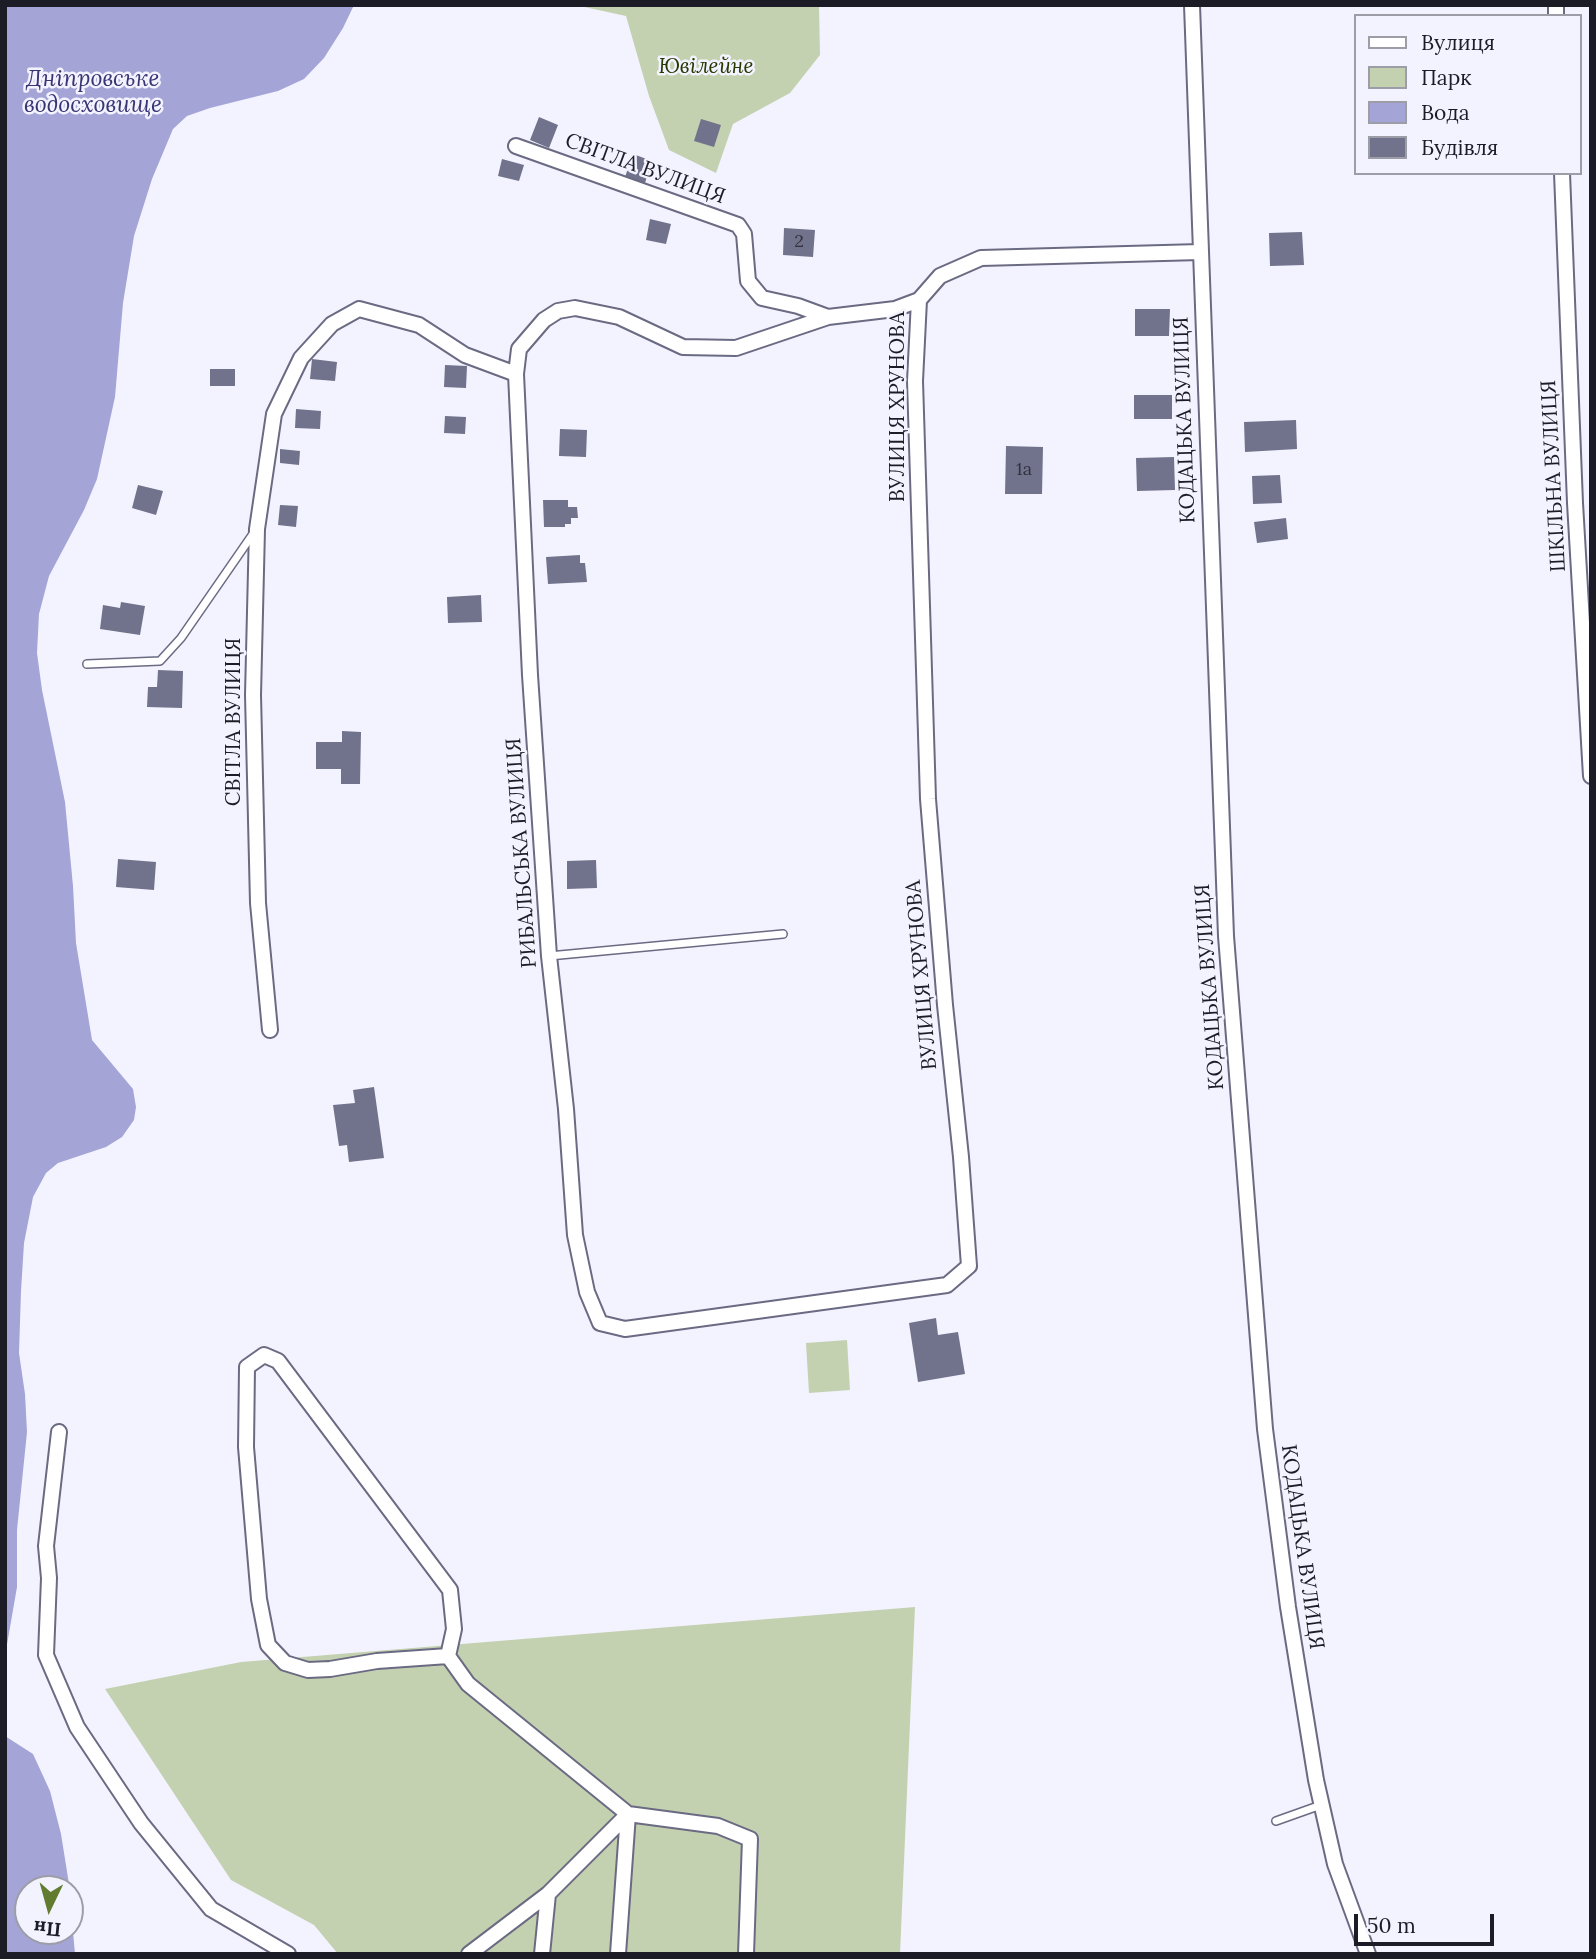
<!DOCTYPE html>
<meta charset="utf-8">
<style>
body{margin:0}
#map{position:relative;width:1596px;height:1959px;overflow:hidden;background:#f3f3ff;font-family:Lora,serif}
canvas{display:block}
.frame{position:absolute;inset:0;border:7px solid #1c1c26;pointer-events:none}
.legend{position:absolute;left:1354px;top:14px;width:228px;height:161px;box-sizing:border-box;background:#f3f3ff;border:2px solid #9d9da8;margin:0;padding:9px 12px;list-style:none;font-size:21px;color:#1c1c26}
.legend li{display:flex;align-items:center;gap:14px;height:35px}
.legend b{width:35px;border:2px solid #9d9da8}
.north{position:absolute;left:14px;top:1875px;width:70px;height:70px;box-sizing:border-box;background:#f3f3ff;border:2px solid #9d9da8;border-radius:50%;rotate:185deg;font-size:19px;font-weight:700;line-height:28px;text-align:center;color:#1c1c26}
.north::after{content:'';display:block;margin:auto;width:24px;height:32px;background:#627c2f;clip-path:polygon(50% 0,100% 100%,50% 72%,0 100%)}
.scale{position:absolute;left:1354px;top:1914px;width:140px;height:32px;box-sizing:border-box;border:4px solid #1c1c26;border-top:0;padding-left:9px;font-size:21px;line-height:24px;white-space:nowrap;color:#1c1c26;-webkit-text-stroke:5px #f3f3ff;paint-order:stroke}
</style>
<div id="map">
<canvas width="1596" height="1959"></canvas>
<div class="frame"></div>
<ul class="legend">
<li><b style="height:9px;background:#fff"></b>Вулиця</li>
<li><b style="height:19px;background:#c4d1b1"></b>Парк</li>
<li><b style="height:19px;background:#a4a4d7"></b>Вода</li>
<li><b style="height:19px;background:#71728b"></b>Будівля</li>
</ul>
<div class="north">Пн</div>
<div class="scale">50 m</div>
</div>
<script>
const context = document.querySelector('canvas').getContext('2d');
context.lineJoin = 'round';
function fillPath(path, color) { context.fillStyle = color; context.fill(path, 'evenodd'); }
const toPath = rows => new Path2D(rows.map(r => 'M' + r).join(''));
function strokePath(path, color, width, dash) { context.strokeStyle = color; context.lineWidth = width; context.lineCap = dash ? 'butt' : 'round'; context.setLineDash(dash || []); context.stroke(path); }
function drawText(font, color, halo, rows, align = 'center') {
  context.font = font + ' Lora,serif'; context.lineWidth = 5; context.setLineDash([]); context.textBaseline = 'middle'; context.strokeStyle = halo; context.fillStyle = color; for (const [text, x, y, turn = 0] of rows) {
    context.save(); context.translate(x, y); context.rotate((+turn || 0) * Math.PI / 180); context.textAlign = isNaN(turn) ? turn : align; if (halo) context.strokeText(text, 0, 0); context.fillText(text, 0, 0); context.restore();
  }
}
fillPath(toPath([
 [575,5,819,5,820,55,790,93,733,124,716,173,669,150,649,96,626,16],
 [847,1340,850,1390,809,1393,806,1343],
 [915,1607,900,1954,338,1954,314,1925,231,1880,105,1689,241,1662]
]), '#c4d1b1');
fillPath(toPath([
 [5,5,354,5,343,28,324,58,304,79,278,91,210,108,187,116,173,129,152,179,134,236,123,303,115,397,97,479,84,510,49,576,39,614,37,653,42,690,65,802,73,886,76,943,92,1040,133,1089,136,1107,134,1120,122,1137,106,1147,58,1163,46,1173,33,1197,24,1243,21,1291,19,1353,25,1394,27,1432,17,1530,17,1587,5,1656],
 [5,1736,33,1754,50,1791,61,1834,69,1884,69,1889,28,1889,28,1931,70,1931,70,1898,75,1954,5,1954]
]), '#a4a4d7');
fillPath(toPath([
 [539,117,558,125,549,148,530,140],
 [701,119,721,125,714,147,694,141],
 [633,154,652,161,645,183,625,177],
 [502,159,524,165,519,181,498,176],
 [650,219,671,224,666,244,646,240],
 [784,228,815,230,813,257,783,255],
 [1302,232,1304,265,1270,266,1269,233],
 [1135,309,1170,309,1169,336,1135,336],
 [312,359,337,362,335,381,310,379],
 [445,365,467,366,466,388,444,387],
 [210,369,235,369,235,386,210,386],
 [1134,395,1172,395,1172,419,1134,419],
 [296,409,321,411,320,429,295,428],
 [445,416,466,417,465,434,444,433],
 [1296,420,1297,449,1245,452,1244,422],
 [560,429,587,430,586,457,559,456],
 [1006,446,1043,447,1042,494,1005,494],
 [280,449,300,451,299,465,280,463],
 [1174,457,1175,490,1137,491,1136,458],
 [1280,475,1282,503,1253,504,1252,476],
 [138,485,163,491,156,515,132,508],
 [543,500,568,500,568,507,577,507,578,518,571,518,571,524,565,524,565,527,544,527],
 [280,505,298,506,296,527,278,525],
 [1286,518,1288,539,1257,543,1254,522],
 [580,555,580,563,585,563,587,582,548,584,546,557],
 [481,595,482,622,448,623,447,597],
 [121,602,145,606,140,635,100,629,103,605,120,608],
 [158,670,183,671,182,708,147,707,148,687,157,687],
 [342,731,361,732,360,784,341,784,341,769,316,769,316,742,342,742],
 [118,859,156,862,154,890,116,887],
 [596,860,597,888,567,889,567,861],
 [374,1087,384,1158,349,1162,347,1145,339,1146,333,1105,355,1103,353,1090],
 [936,1318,938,1335,958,1332,965,1374,918,1382,909,1323]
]), '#71728b');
const service = toPath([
 [87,664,160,661,181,638,255,531],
 [549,956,783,934],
 [1276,1821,1321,1805]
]);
const minor = toPath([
 [1192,5,1226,936,1265,1429,1288,1607,1316,1780,1335,1864,1368,1954],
 [1556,5,1556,16],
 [516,146,738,225,744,234,748,281,762,298,798,306,828,317],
 [1562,173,1575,503,1591,776],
 [919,300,915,381,928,799,945,1005,961,1157,969,1266,947,1285,625,1329,600,1323,587,1292,575,1235,566,1109,549,956,530,675,516,374,519,349,544,320,558,311,575,308,619,317,683,347,736,348,828,317,895,309,919,300],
 [919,300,940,276,981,258,1200,252],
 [270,1030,258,903,253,695,257,529,274,414,301,358,332,324,359,309,419,325,465,355,516,374],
 [59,1432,46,1546,49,1578,46,1655,77,1727,141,1823,211,1909,288,1954],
 [448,1656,377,1661,330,1669,308,1670,285,1663,268,1645,259,1599,246,1447,247,1367,264,1355,278,1361,450,1590,454,1629,448,1656,468,1684,628,1814,718,1826,750,1839,746,1954],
 [469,1954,548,1894,628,1814],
 [542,1954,548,1894],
 [618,1954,628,1814]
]);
strokePath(service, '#6a6a83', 10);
strokePath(minor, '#6a6a83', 18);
strokePath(service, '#fff', 7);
strokePath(minor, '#fff', 14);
drawText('18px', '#31323f', null, [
 ["2",799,242],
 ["1а",1024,470]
]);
drawText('italic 21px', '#273800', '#f3f3ff', [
 ["Ювілейне",706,67]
]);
drawText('21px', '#1c1c26', '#f3f3ff', [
 ["СВІТЛА ВУЛИЦЯ",645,169,20],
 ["ВУЛИЦЯ ХРУНОВА",898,407,-90],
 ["КОДАЦЬКА ВУЛИЦЯ",1185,420,-92],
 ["ШКІЛЬНА ВУЛИЦЯ",1554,476,-93],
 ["СВІТЛА ВУЛИЦЯ",234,722,-90],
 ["РИБАЛЬСЬКА ВУЛИЦЯ",522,853,-94],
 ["ВУЛИЦЯ ХРУНОВА",922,975,-95],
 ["КОДАЦЬКА ВУЛИЦЯ",1210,987,-94],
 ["КОДАЦЬКА ВУЛИЦЯ",1302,1547,82]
]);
drawText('italic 23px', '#393472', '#f3f3ff', [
 ["Дніпровське",93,79],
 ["водосховище",93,105]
]);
</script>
